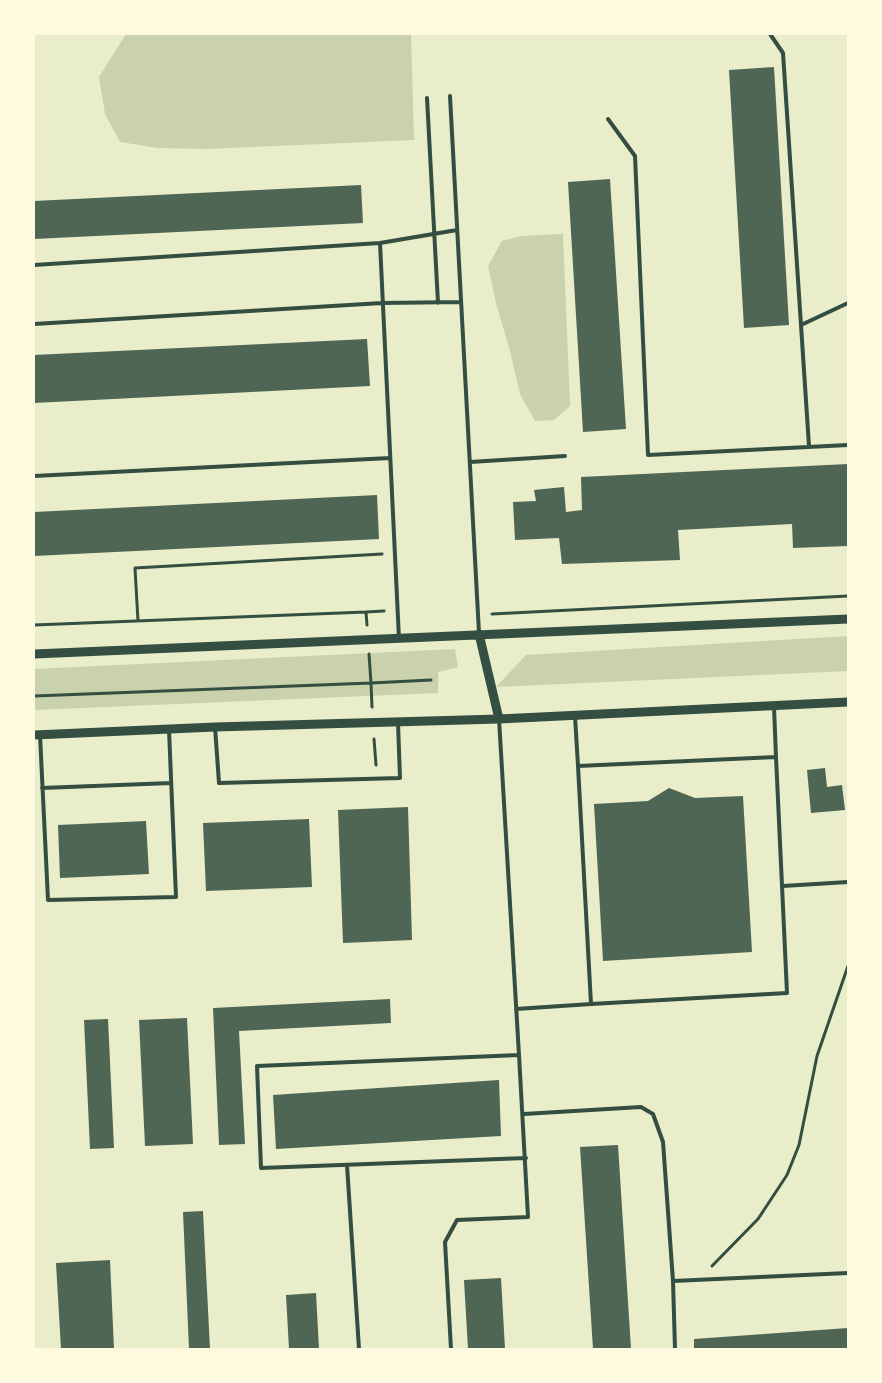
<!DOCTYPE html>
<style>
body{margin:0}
#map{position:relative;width:882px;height:1383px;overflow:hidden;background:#e9edc9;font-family:"Source Serif 4",serif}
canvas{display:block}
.frame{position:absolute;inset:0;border:35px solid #fefae0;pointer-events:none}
</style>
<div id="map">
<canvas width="882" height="1383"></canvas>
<div class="frame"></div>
</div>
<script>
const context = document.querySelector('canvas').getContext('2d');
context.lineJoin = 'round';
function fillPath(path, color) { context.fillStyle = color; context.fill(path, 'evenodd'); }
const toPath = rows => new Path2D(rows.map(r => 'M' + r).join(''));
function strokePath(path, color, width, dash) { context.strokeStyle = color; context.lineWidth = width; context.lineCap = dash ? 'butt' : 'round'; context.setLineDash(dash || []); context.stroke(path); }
fillPath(toPath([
 [126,34,411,34,414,140,206,149,158,148,120,142,105,114,99,77],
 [563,234,570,406,554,420,535,421,520,394,510,351,496,303,488,266,502,241,521,236],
 [848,636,848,671,496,687,526,655],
 [455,649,458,667,438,672,438,693,34,710,34,669]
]), '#cad2ad');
fillPath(toPath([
 [774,67,789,325,744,328,729,70],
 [610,179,626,429,583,432,568,182],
 [361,185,363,223,34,239,34,201],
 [367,339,370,386,34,403,34,355],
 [848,464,848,546,793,548,792,524,678,530,680,560,562,564,559,538,515,540,513,502,536,501,534,490,564,487,566,512,582,510,581,477],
 [377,495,379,539,34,556,34,512],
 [825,768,827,787,842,785,845,810,811,813,807,770],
 [669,788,695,798,743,796,752,952,603,961,594,804,648,801],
 [408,807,412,940,343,943,338,810],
 [309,819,312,887,206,891,203,823],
 [146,821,149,874,60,878,58,825],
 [390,999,391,1023,239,1031,245,1144,219,1145,213,1008],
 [187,1018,193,1144,145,1146,139,1020],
 [108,1019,114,1148,90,1149,84,1020],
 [499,1080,501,1136,276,1149,273,1095],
 [618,1145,631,1349,593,1349,580,1147],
 [203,1211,210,1349,189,1349,183,1212],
 [110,1260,114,1349,61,1349,56,1263],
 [501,1278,505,1349,468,1349,464,1280],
 [316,1293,319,1349,289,1349,286,1295],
 [848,1328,848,1349,694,1349,694,1339]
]), '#4f6655');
strokePath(toPath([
 [492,614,848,596],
 [138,621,135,568,382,554],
 [34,625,366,612],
 [367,625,366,612,384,611],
 [34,696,371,683,369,654],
 [372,707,371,683,431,680],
 [374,739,376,765],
 [712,1266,758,1219,787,1175,799,1145,817,1056,848,966]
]), '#344e41', 3);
strokePath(toPath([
 [770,34,783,53,809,446],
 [450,96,479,633],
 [427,98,438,303],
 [608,119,635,156,648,455,848,445],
 [34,265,380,243],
 [34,324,382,303,461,302],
 [801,325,848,303],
 [470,462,565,456],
 [34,476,390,458],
 [399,639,380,243,457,230],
 [774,707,776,757],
 [575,716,578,766,591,1004,787,993,776,757,578,766],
 [499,719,519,1055,257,1066,261,1168,526,1158],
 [215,727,219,783,400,778,398,723],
 [40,735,48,900,176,897,169,730],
 [42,788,171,783],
 [783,886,848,882],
 [516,1009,591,1004],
 [524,1114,641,1107,653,1114,663,1142,673,1281,848,1273],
 [347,1165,359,1349],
 [673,1281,675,1349],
 [451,1349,445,1242,457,1220,528,1217,519,1055]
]), '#344e41', 4);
strokePath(toPath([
 [479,634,499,719],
 [34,654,848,619],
 [34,735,215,727,499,719,848,702]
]), '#344e41', 9);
</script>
